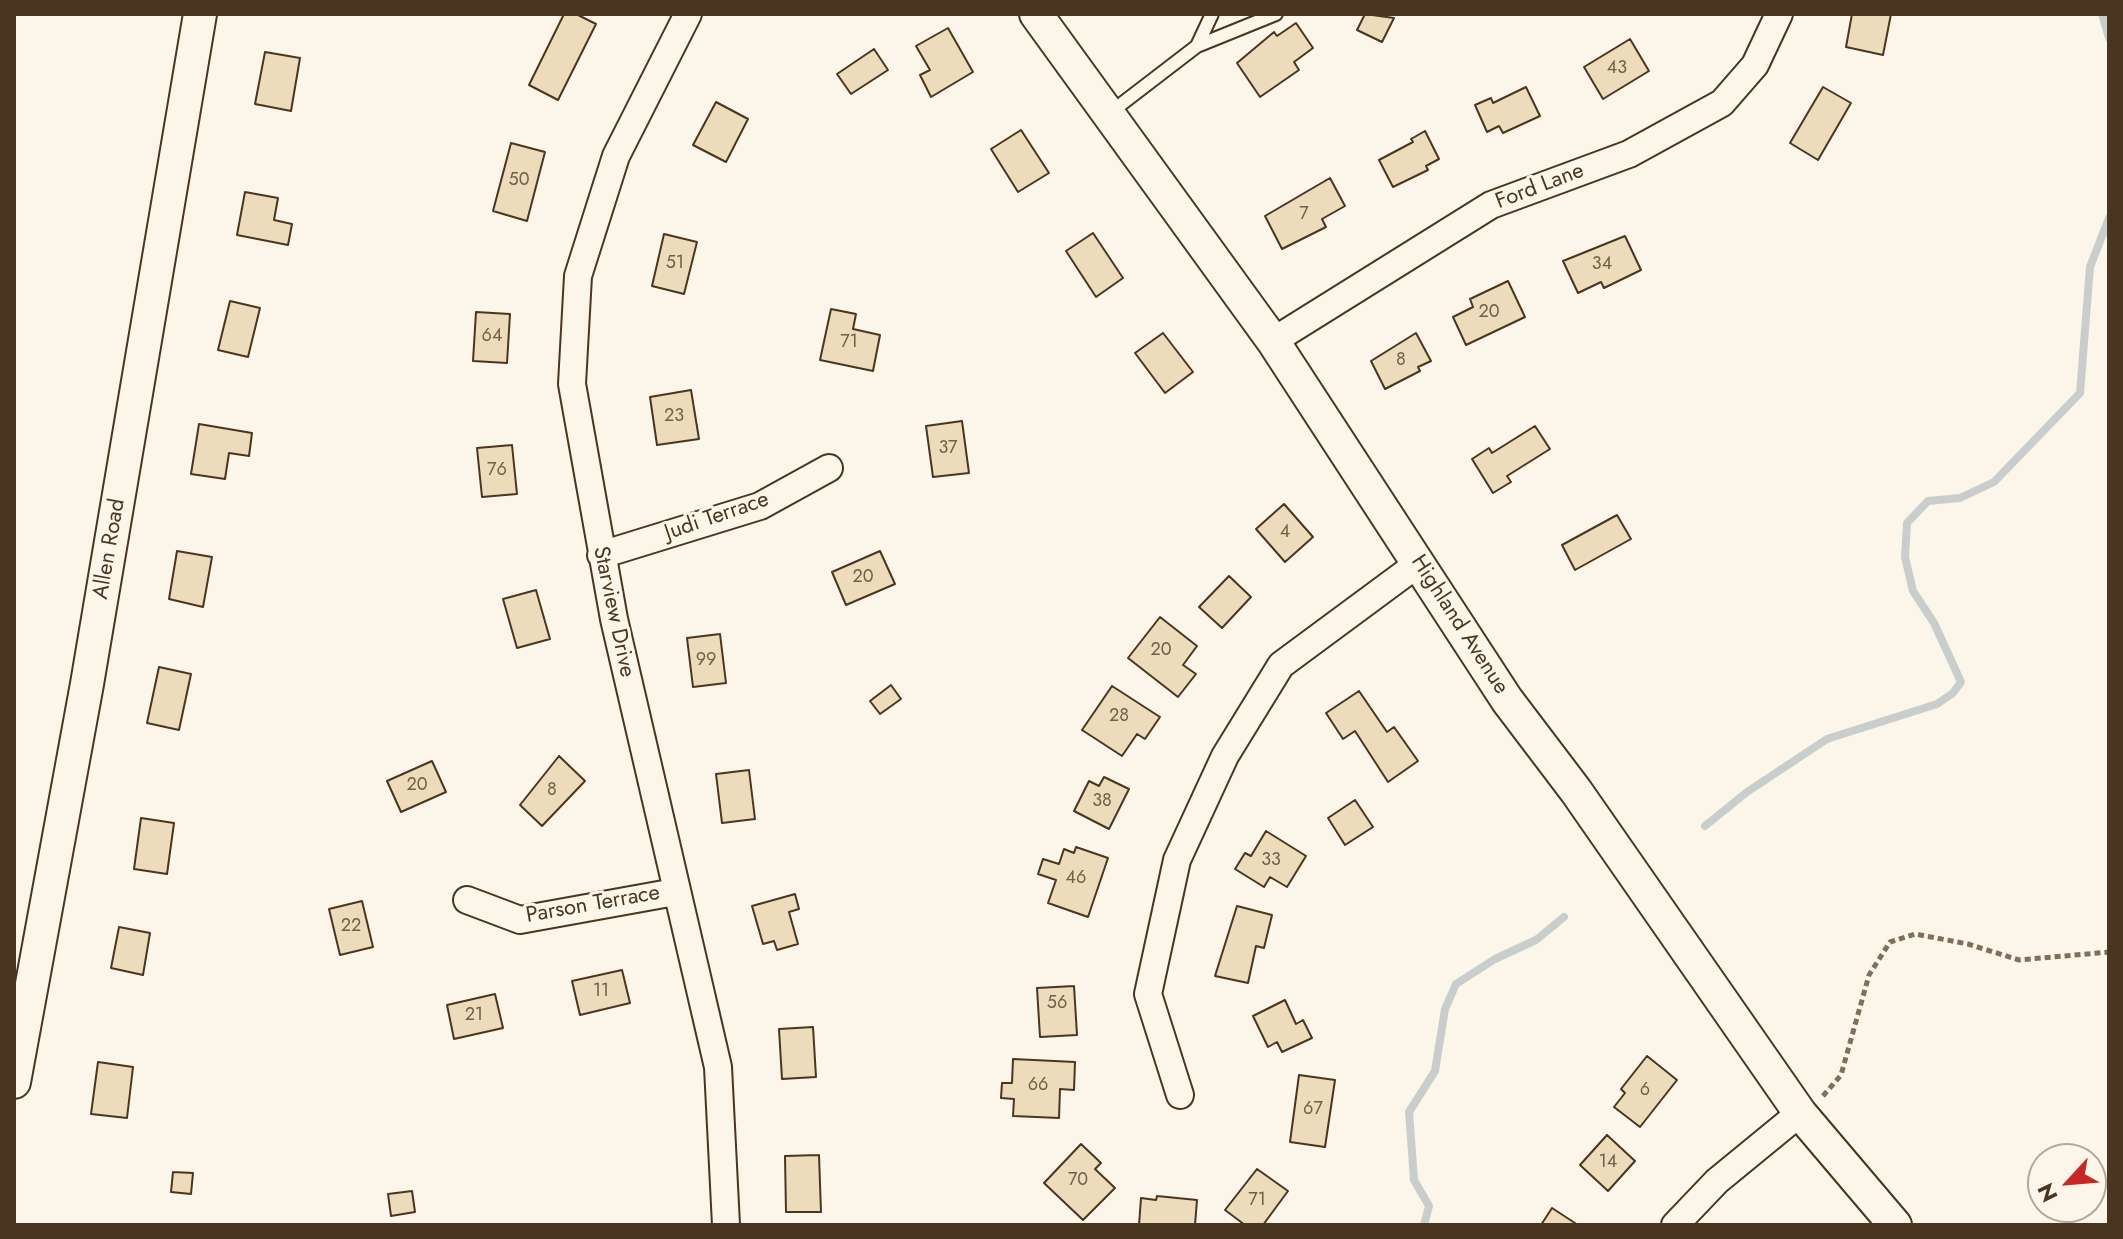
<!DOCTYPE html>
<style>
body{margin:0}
#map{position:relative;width:2123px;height:1239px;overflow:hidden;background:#fbf6e9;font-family:Jost,sans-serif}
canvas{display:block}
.frame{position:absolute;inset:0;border:16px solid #4a3520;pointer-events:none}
.north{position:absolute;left:2027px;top:1143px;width:80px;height:80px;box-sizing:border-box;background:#fbf6e9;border:2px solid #b4a999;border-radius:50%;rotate:244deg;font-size:22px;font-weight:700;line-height:32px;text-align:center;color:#4a3520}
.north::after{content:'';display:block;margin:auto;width:28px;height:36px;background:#c62828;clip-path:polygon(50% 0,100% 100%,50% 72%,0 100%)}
</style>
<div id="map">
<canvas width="2123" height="1239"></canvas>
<div class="frame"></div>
<div class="north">N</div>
</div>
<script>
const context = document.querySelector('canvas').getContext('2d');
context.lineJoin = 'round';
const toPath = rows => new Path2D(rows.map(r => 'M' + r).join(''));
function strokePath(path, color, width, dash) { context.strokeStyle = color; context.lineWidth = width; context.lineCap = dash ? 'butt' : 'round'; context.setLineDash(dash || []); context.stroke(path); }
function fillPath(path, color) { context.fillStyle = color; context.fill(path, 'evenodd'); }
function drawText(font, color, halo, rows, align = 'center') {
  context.font = font + ' Jost,sans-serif'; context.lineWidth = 6; context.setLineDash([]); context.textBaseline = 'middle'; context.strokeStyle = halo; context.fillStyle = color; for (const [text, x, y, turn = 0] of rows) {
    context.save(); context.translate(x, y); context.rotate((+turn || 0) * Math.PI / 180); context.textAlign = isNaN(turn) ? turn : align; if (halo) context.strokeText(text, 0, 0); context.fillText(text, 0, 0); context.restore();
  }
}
strokePath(toPath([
 [2102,14,2109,38],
 [1705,826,1747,792,1827,739,1937,704,1953,693,1961,682,1934,623,1913,591,1905,557,1907,523,1928,501,1960,498,1994,482,2080,393,2090,267,2109,218],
 [1424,1225,1429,1206,1414,1180,1409,1112,1435,1071,1445,1009,1456,984,1495,959,1536,940,1564,917]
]), '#c9cecd', 8);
const building = toPath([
 [564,14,576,14,596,24,558,100,529,85,564,14],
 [1365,14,1394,18,1382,42,1357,30,1365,14],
 [1852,14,1891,14,1883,55,1846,47,1852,14],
 [1296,23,1313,48,1294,62,1299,70,1260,97,1237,63,1274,32,1277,36,1296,23],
 [948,28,973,72,931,97,920,75,930,70,916,46,948,28],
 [1630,39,1649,71,1603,99,1584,67,1630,39],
 [874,49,888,70,851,94,837,74,874,49],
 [265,52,300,58,291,111,255,104,265,52],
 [1526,87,1540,116,1503,133,1499,126,1487,132,1475,105,1491,98,1493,103,1526,87],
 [1823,87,1851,103,1818,160,1790,143,1823,87],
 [716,102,748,119,726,162,693,145,716,102],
 [1021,130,1049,173,1018,192,991,149,1021,130],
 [1425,131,1439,159,1426,166,1428,170,1393,187,1379,160,1413,142,1411,139,1425,131],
 [511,143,545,152,527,221,493,211,511,143],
 [1330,178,1345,206,1322,219,1326,227,1282,249,1265,216,1330,178],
 [245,192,278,198,274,220,292,224,288,245,237,235,245,192],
 [1093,233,1123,278,1096,297,1066,251,1093,233],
 [664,234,697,242,684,294,652,286,664,234],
 [1625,236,1641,270,1604,288,1601,282,1578,293,1563,261,1625,236],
 [1508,281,1525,317,1466,345,1453,317,1473,307,1470,299,1508,281],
 [230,301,260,308,248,357,218,350,230,301],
 [831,309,856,314,853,329,880,335,873,371,820,360,831,309],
 [476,312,510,314,507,363,473,361,476,312],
 [1163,333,1193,372,1165,393,1135,353,1163,333],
 [1416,333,1431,361,1418,367,1420,371,1385,389,1371,361,1416,333],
 [691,390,699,439,657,445,650,397,691,390],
 [962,421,969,473,933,477,926,426,962,421],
 [199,424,252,433,249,456,229,453,225,479,191,474,199,424],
 [1535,426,1550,449,1507,476,1511,482,1493,493,1472,459,1489,448,1492,453,1535,426],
 [512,445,517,494,482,497,477,448,512,445],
 [1284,504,1313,537,1285,562,1256,529,1284,504],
 [1617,515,1631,539,1575,570,1562,545,1617,515],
 [177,551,212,557,203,607,169,599,177,551],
 [880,551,895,584,846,605,832,572,880,551],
 [1229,576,1251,597,1222,628,1199,607,1229,576],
 [536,590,550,639,517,648,503,599,536,590],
 [1160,617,1197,646,1183,665,1196,674,1178,697,1128,658,1160,617],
 [720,634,726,683,693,687,687,638,720,634],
 [159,667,191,674,179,730,147,723,159,667],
 [891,685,901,699,880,714,870,701,891,685],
 [1112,686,1160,717,1145,739,1137,734,1122,756,1082,730,1112,686],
 [1359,691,1387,732,1394,727,1418,761,1388,782,1355,731,1343,739,1326,713,1359,691],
 [559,756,585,781,542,826,520,805,559,756],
 [432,761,446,792,401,812,387,781,432,761],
 [749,770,755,819,722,823,716,774,749,770],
 [1104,777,1129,789,1109,829,1074,811,1089,781,1099,786,1104,777],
 [1355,800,1373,827,1345,845,1328,818,1355,800],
 [141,818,174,823,167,874,134,869,141,818],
 [1266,831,1306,856,1287,887,1270,877,1264,887,1235,869,1245,853,1251,856,1266,831],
 [1076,847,1108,858,1088,917,1048,903,1056,880,1038,874,1043,859,1059,864,1064,849,1074,853,1076,847],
 [795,894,799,909,789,912,798,944,777,950,774,941,763,944,752,906,795,894],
 [362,901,373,947,340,955,329,909,362,901],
 [1237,906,1272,915,1264,948,1256,946,1248,983,1215,976,1237,906],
 [119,927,150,933,143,975,111,968,119,927],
 [622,970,630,1003,580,1015,572,981,622,970],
 [1074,986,1077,1035,1040,1037,1037,988,1074,986],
 [495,994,503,1028,454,1039,447,1005,495,994],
 [1285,1000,1296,1024,1303,1020,1312,1038,1282,1052,1277,1042,1268,1047,1253,1016,1285,1000],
 [813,1027,816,1077,782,1079,779,1029,813,1027],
 [1647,1056,1677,1080,1640,1127,1614,1107,1625,1093,1621,1089,1647,1056],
 [1013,1059,1075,1062,1074,1090,1060,1089,1059,1118,1013,1116,1014,1099,1001,1098,1002,1083,1012,1083,1013,1059],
 [98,1062,133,1067,127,1118,91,1114,98,1062],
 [1299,1075,1335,1080,1325,1147,1290,1142,1299,1075],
 [1607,1135,1635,1161,1608,1191,1580,1165,1607,1135],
 [1081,1144,1101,1163,1095,1169,1115,1188,1083,1220,1044,1183,1081,1144],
 [819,1155,821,1212,786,1212,785,1156,819,1155],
 [1257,1169,1288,1191,1263,1225,1245,1225,1225,1210,1257,1169],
 [173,1172,193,1173,191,1194,171,1192,173,1172],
 [412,1191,415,1212,391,1216,388,1194,412,1191],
 [1157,1196,1197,1200,1195,1225,1139,1225,1141,1198,1156,1200,1157,1196],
 [1552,1208,1578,1225,1541,1225,1552,1208]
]);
fillPath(building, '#ecdcbc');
strokePath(building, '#4a3520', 2);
const service = toPath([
 [1197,46,1212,14],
 [1111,112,1197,46,1276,14]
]);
const minor = toPath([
 [688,14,616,156,578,276,572,384,614,619,718,1067,726,1225],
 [1273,341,1491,205,1629,154,1722,103,1755,65,1779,14],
 [601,555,760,506,829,468],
 [467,900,520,920,675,892],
 [1180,1095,1148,994,1177,860,1225,756,1281,665,1419,563],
 [1675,1225,1717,1181,1800,1113]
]);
const tertiary = toPath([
 [1036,14,1273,341,1507,700,1576,791,1800,1113,1895,1225],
 [14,1082,87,684,200,14]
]);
strokePath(service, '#4a3520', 16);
strokePath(minor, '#4a3520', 30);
strokePath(tertiary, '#4a3520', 36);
strokePath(toPath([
 [1823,1096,1841,1075,1869,975,1890,942,1915,934,1968,944,2019,960,2109,952]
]), '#7f6f5c', 5, [6, 4]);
strokePath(service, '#fbf6e9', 12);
strokePath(minor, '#fbf6e9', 26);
strokePath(tertiary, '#fbf6e9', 32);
drawText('18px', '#725f47', null, [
 ["43",1617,69],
 ["50",519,181],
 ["7",1304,215],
 ["51",675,264],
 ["34",1602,265],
 ["20",1489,313],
 ["64",492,337],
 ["71",849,343],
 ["8",1401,361],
 ["23",674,417],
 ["37",948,449],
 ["76",497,471],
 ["4",1285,533],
 ["20",863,578],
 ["20",1161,651],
 ["99",706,661],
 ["28",1119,717],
 ["20",417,786],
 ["8",552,791],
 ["38",1102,802],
 ["33",1271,861],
 ["46",1076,879],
 ["22",351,927],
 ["11",601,992],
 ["56",1057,1004],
 ["21",474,1016],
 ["66",1038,1086],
 ["6",1645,1091],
 ["67",1313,1110],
 ["14",1608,1163],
 ["70",1078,1181],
 ["71",1257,1201]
]);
drawText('22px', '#4a3520', '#fbf6e9', [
 ["Ford Lane",1540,187,-21],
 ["Judi Terrace",717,517,-19],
 ["Allen Road",110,549,-80],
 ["Starview Drive",613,612,78],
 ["Highland Avenue",1459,625,57],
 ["Parson Terrace",593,905,-10]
]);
</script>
